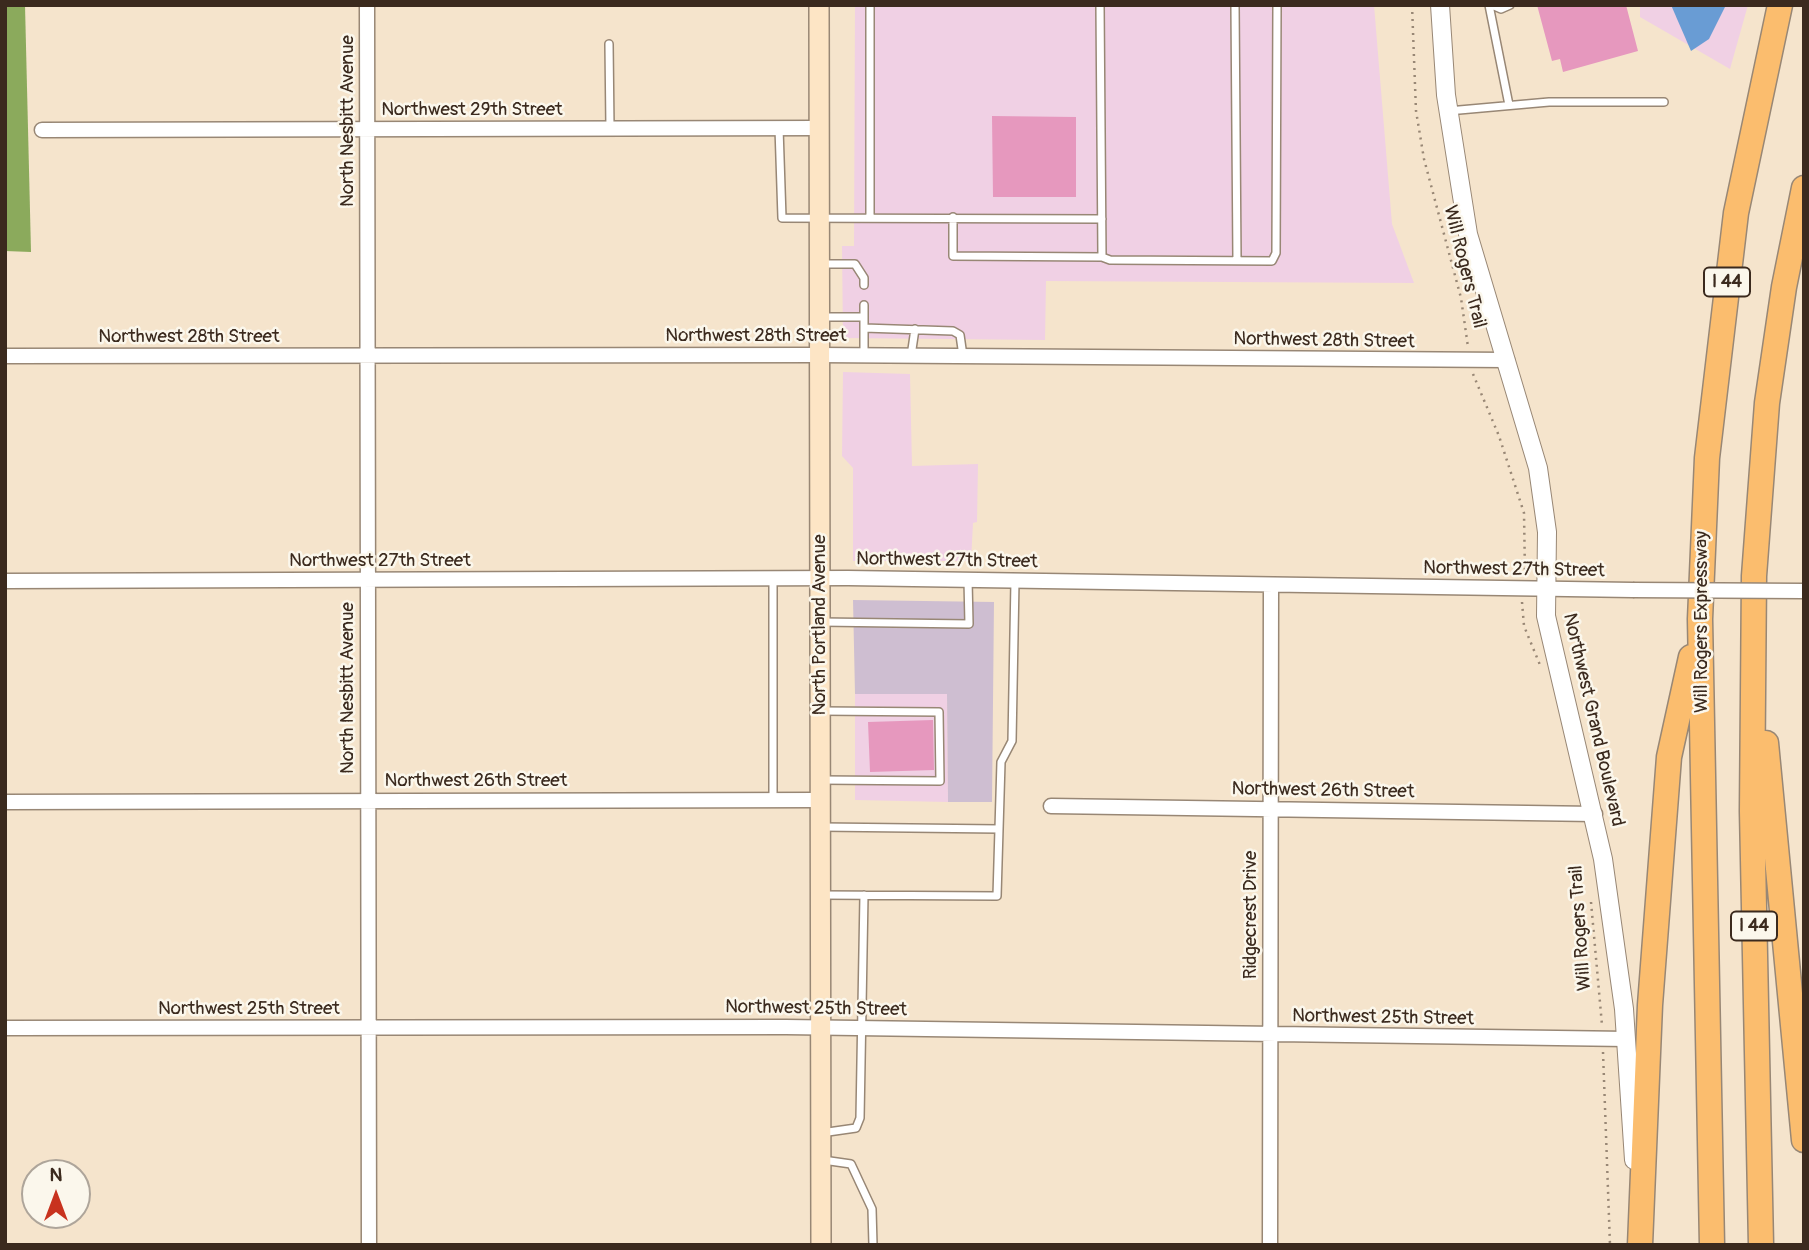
<!DOCTYPE html>
<style>
body{margin:0}
#map{position:relative;width:1809px;height:1250px;overflow:hidden;background:#f5e4cc;font-family:Pangolin,sans-serif}
canvas{display:block}
.frame{position:absolute;inset:0;border:7px solid #3b2a1e;pointer-events:none}
.north{position:absolute;left:21px;top:1159px;width:70px;height:70px;box-sizing:border-box;background:#fbf7ec;border:2px solid #aea59a;border-radius:50%;rotate:0deg;font-size:19px;font-weight:700;line-height:28px;text-align:center;color:#3b2a1e}
.north::after{content:'';display:block;margin:auto;width:24px;height:32px;background:#c8321e;clip-path:polygon(50% 0,100% 100%,50% 72%,0 100%)}
</style>
<div id="map">
<canvas width="1809" height="1250"></canvas>
<div class="frame"></div>
<div class="north">N</div>
</div>
<script>
const context = document.querySelector('canvas').getContext('2d');
context.lineJoin = 'round';
function fillPath(path, color) { context.fillStyle = color; context.fill(path, 'evenodd'); }
const toPath = rows => new Path2D(rows.map(r => 'M' + r).join(''));
function strokePath(path, color, width, dash) { context.strokeStyle = color; context.lineWidth = width; context.lineCap = dash ? 'butt' : 'round'; context.setLineDash(dash || []); context.stroke(path); }
function drawText(font, color, halo, rows, align = 'center') {
  context.font = font + ' Pangolin,sans-serif'; context.lineWidth = 5; context.setLineDash([]); context.textBaseline = 'middle'; context.strokeStyle = halo; context.fillStyle = color; for (const [text, x, y, turn = 0] of rows) {
    context.save(); context.translate(x, y); context.rotate((+turn || 0) * Math.PI / 180); context.textAlign = isNaN(turn) ? turn : align; if (halo) context.strokeText(text, 0, 0); context.fillText(text, 0, 0); context.restore();
  }
}
fillPath(toPath([
 [855,5,1374,5,1392,224,1414,283,1046,281,1045,340,843,338,842,246,854,246],
 [1640,5,1748,5,1730,69,1640,17],
 [843,372,910,374,912,466,978,464,977,522,973,523,971,561,853,561,853,468,842,456],
 [947,693,948,802,855,800,855,694]
]), '#f0d0e4');
fillPath(toPath([
 [853,600,994,602,992,802,948,802,947,694,855,694]
]), '#cebed1');
fillPath(toPath([
 [5,5,25,5,31,252,5,251]
]), '#8baa5c');
fillPath(toPath([
 [1671,5,1726,5,1709,39,1691,51]
]), '#699cd4');
fillPath(toPath([
 [1537,5,1626,5,1638,51,1563,72,1560,59,1552,61],
 [992,116,1076,117,1076,197,993,197],
 [933,720,934,770,870,772,868,722]
]), '#e698be');
const service = toPath([
 [1100,5,1102,257,1110,260,1272,261,1276,253,1277,5],
 [1235,5,1237,261],
 [1489,5,1509,105],
 [1492,5,1501,9,1510,5],
 [609,44,610,128],
 [1448,111,1549,102,1664,102],
 [779,128,782,218,1102,219],
 [870,217,870,5],
 [953,217,953,256,1102,257],
 [820,264,855,264,864,278,864,285],
 [864,305,864,328],
 [819,317,864,317],
 [864,355,864,328,953,331,960,335,963,356],
 [911,356,915,329],
 [773,580,773,800],
 [821,622,969,624,968,580],
 [821,711,939,712,940,781,821,780],
 [821,827,999,829],
 [821,895,997,896,1001,762,1012,741,1015,581],
 [821,1133,856,1128,860,1118,864,895],
 [823,1160,851,1164,872,1209,873,1245]
]);
const minor = toPath([
 [367,5,369,1245],
 [42,130,819,128],
 [5,356,819,355,1507,360],
 [5,581,848,578,1633,590],
 [5,802,820,800],
 [1051,806,1595,814],
 [5,1028,786,1027,1627,1039],
 [1270,1245,1271,585]
]);
const tertiary = toPath([
 [1440,5,1446,95,1468,234,1538,468,1547,532,1546,616,1603,859,1624,1009,1634,1160]
]);
const secondary = toPath([
 [819,5,821,1245]
]);
const motorway = toPath([
 [1766,743,1804,1140],
 [1640,1245,1650,1005,1669,757,1691,657],
 [1712,1245,1700,619,1707,458,1736,213,1780,5],
 [1761,1245,1752,811,1754,576,1767,403,1784,287,1804,188]
]);
strokePath(service, '#988775', 10);
strokePath(minor, '#988775', 17);
strokePath(tertiary, '#988775', 20);
strokePath(secondary, '#988775', 22);
strokePath(motorway, '#988775', 27);
strokePath(toPath([
 [1412,5,1416,111,1424,159,1461,298,1468,347],
 [1473,374,1499,436,1524,513,1525,575],
 [1522,602,1524,626,1540,665],
 [1591,902,1602,1025],
 [1603,1052,1610,1245]
]), '#988775', 2.5, [2, 5]);
strokePath(service, '#fff', 7);
strokePath(minor, '#fff', 14);
strokePath(tertiary, '#fff', 18);
strokePath(secondary, '#fde5c5', 19);
strokePath(motorway, '#fbbd6e', 24);
const minorBridge = toPath([
 [1633,590,1804,591]
]);
strokePath(minorBridge, '#988775', 17, []);
strokePath(minorBridge, '#fff', 14);
for (const [x, y, w] of [
 [1727,282,46],
 [1754,926,46]
]) { const box = new Path2D(); box.roundRect(x - w / 2, y - 14.5, w, 29, 5); context.fillStyle = '#fbf7ec'; context.fill(box); strokePath(box, '#3b2a1e', 2); }
drawText('bold 18px', '#3b2a1e', null, [
 ["I 44",1727,282],
 ["I 44",1754,926]
]);
drawText('19px', '#3b2a1e', '#fbf7ec', [
 ["Northwest 29th Street",472,110],
 ["North Nesbitt Avenue",348,121,-90],
 ["Will Rogers Trail",1464,267,76],
 ["Northwest 28th Street",756,336],
 ["Northwest 28th Street",189,337],
 ["Northwest 28th Street",1324,341,1],
 ["Northwest 27th Street",380,561],
 ["Northwest 27th Street",947,561,1],
 ["Northwest 27th Street",1514,570,1],
 ["Will Rogers Expressway",1702,622,-90],
 ["North Portland Avenue",820,625,-90],
 ["North Nesbitt Avenue",348,688,-90],
 ["Northwest Grand Boulevard",1593,720,77],
 ["Northwest 26th Street",476,781],
 ["Northwest 26th Street",1323,791,1],
 ["Ridgecrest Drive",1251,915,-90],
 ["Will Rogers Trail",1581,928,-94],
 ["Northwest 25th Street",249,1009],
 ["Northwest 25th Street",816,1009,1],
 ["Northwest 25th Street",1383,1018,1]
]);
</script>
